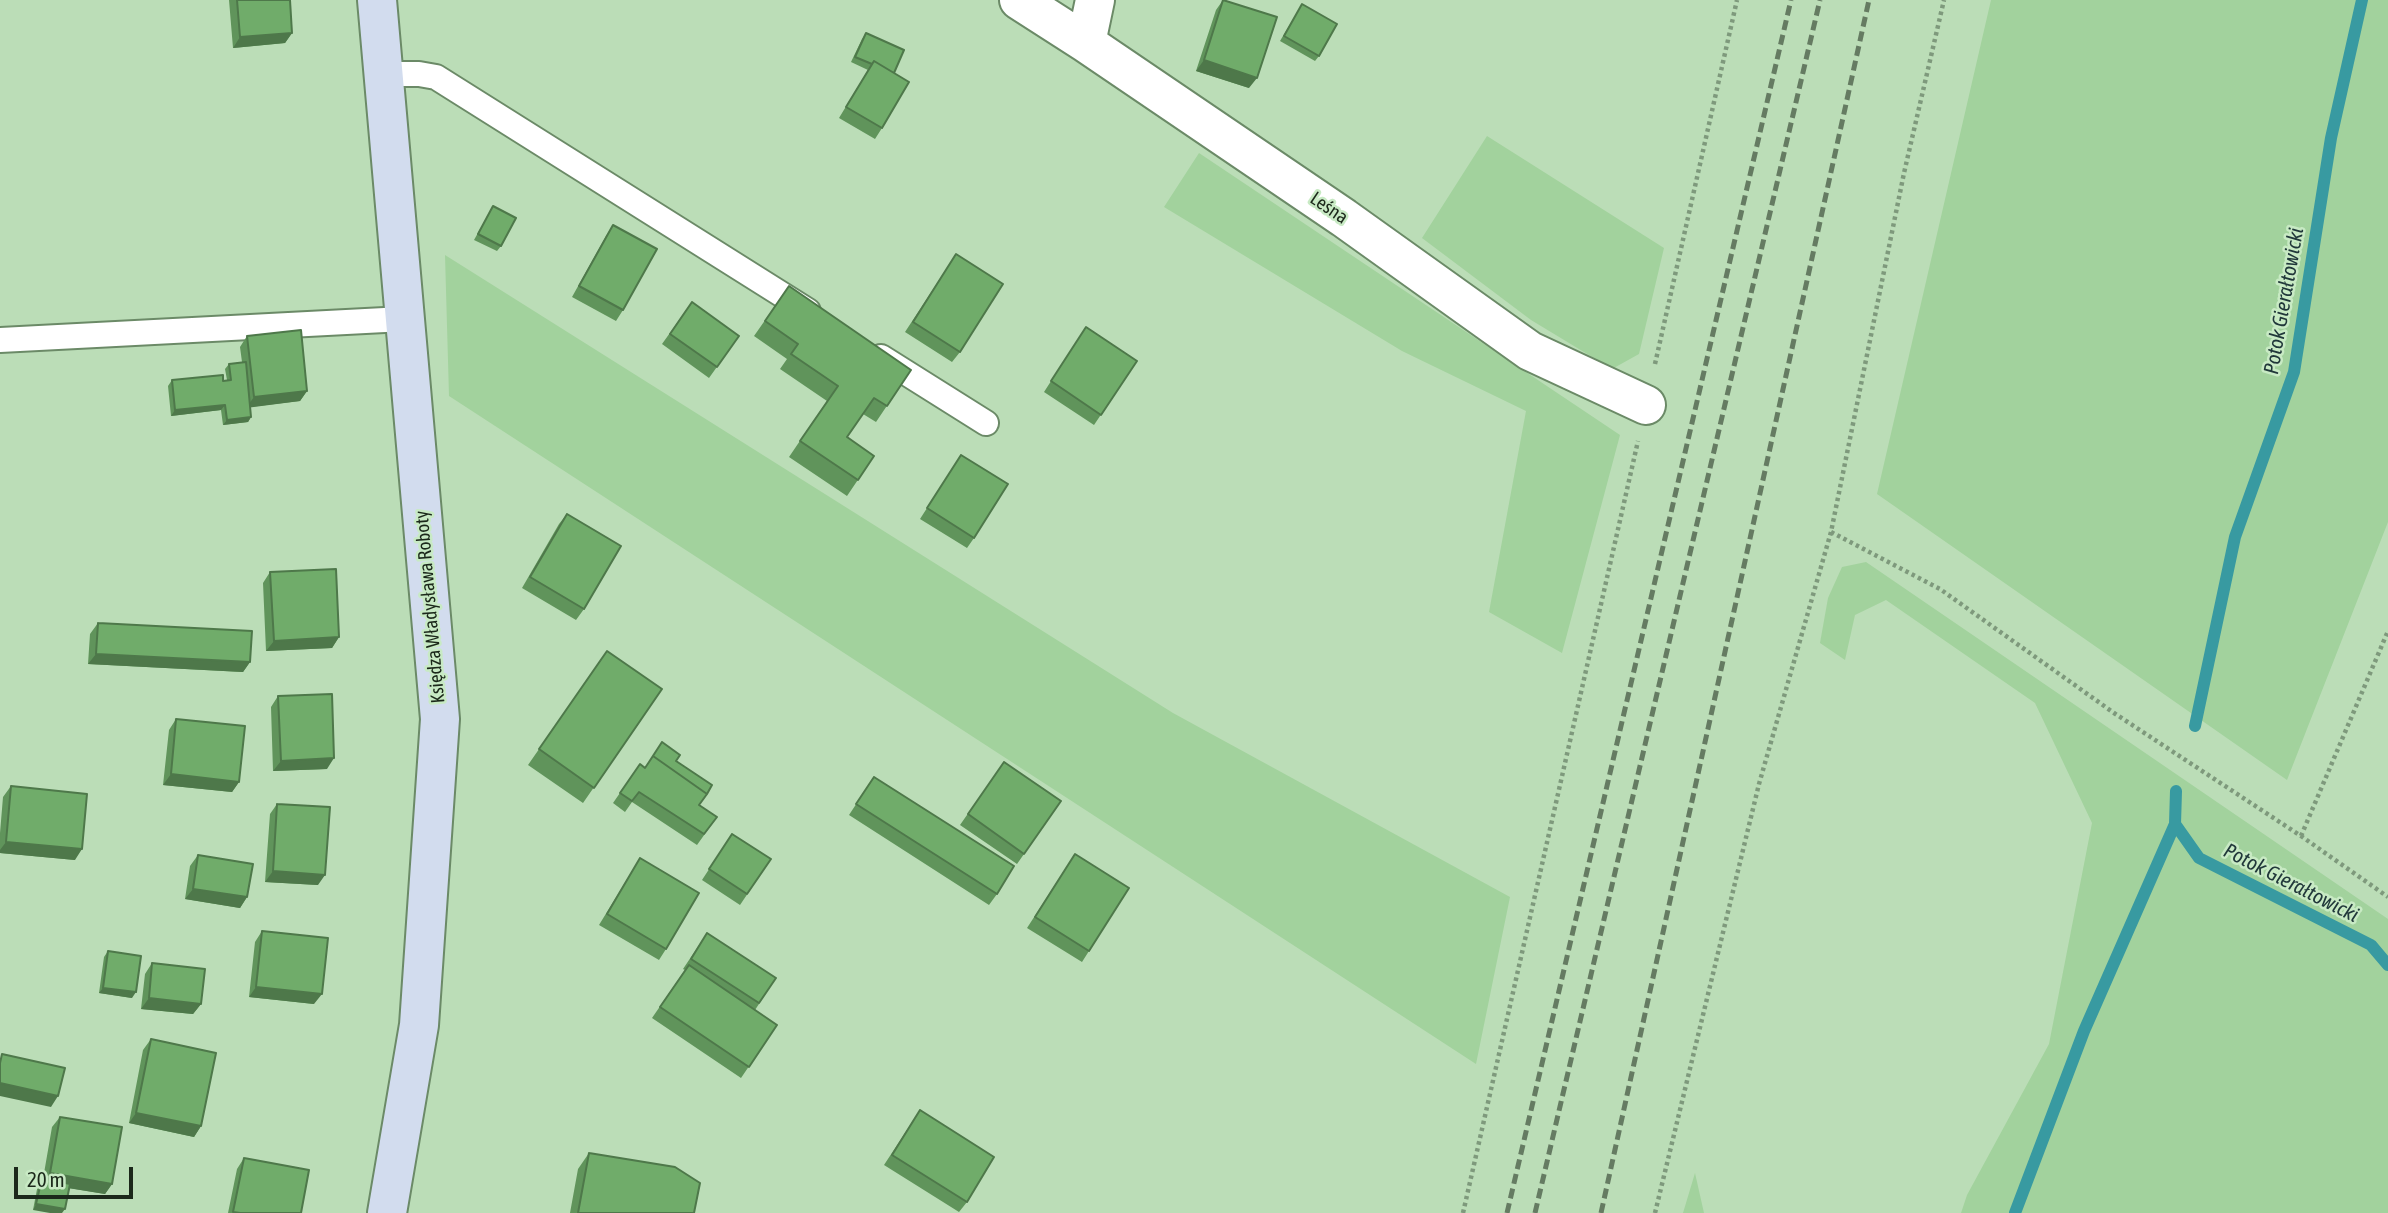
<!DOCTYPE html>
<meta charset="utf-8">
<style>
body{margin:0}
#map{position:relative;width:2388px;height:1213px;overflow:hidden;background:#bbddb7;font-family:"Asap Condensed",sans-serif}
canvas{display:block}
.scale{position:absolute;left:14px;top:1167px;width:119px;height:32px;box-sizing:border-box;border:4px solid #1b281a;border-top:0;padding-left:9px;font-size:21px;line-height:24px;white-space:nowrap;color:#1b281a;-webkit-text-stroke:5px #c8eac4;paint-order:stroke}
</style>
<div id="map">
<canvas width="2388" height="1213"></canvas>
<div class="scale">20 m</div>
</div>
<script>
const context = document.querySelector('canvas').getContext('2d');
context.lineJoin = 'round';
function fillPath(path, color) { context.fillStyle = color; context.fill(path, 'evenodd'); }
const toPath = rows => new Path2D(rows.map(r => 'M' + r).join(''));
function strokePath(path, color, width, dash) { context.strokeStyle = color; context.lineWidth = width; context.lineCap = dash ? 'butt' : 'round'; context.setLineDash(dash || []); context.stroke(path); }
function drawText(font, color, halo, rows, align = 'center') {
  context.font = font + ' "Asap Condensed",sans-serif'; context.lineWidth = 5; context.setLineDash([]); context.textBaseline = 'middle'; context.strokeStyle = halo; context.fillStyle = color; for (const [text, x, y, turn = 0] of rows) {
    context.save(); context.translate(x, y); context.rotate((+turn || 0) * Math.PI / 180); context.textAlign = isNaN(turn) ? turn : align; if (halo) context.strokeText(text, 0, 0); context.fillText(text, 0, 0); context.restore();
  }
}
fillPath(toPath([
 [1991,0,2388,0,2388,522,2287,780,1877,494],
 [1487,136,1664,248,1639,354,1612,369,1531,320,1422,238],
 [1199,153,1620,435,1562,653,1489,612,1526,411,1402,351,1164,207],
 [445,255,1173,713,1510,897,1476,1064,449,396],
 [1866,562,2388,919,2388,1213,1961,1213,1967,1195,2049,1044,2092,823,2035,703,1886,600,1855,615,1845,660,1820,643,1828,598,1842,567],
 [1695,1173,1704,1213,1683,1213]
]), '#a2d29d');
strokePath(toPath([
 [2195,726,2235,537,2294,372,2331,138,2362,0],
 [2176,791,2175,824,2199,858,2371,945,2388,965],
 [2015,1213,2084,1031,2175,824]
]), '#389aa1', 12);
const lane = toPath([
 [383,74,419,74,436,77,808,311],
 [0,340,404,319],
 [881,357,986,423]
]);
const street = toPath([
 [1019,0,1086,43,1344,218,1530,351,1646,405],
 [1086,43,1095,0]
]);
const secondary = toPath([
 [377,0,440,719,419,1025,387,1213]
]);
strokePath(lane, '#6b8a67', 28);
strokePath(street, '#6b8a67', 42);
strokePath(secondary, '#6b8a67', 42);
strokePath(toPath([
 [1655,364,1737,0],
 [1831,532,1940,589,2114,713,2301,836,2388,897],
 [2301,836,2388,631],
 [1463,1213,1638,441],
 [1655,1213,1759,784,1831,532,1904,173,1944,0]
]), '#7e997c', 4.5, [3.5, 3.5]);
strokePath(lane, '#fff', 24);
strokePath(street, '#fff', 38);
strokePath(secondary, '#d2dcee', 38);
strokePath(toPath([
 [1507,1213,1791,0],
 [1535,1213,1820,0],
 [1601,1213,1869,0]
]), '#657b62', 5, [10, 5]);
fillPath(toPath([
 [229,0,290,0,292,33,285,43,233,48],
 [1223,0,1249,88,1196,71,1216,10],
 [1302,4,1319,56,1315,61,1280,41],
 [866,33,894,73,882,128,875,139,839,118,868,70,851,62,862,39],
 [493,206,501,246,497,251,474,240],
 [613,225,623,310,616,321,572,297,606,236],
 [949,265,960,352,952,362,905,332],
 [789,286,911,370,876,422,863,414,847,437,874,456,847,496,789,457,827,401,780,369,787,359,754,336],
 [692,302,739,336,709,378,662,344],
 [1086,327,1137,361,1094,425,1044,392],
 [247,336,307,391,300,401,250,407,251,417,248,422,223,425,221,410,171,416,168,386,172,380,227,380,225,369,229,364,242,362,240,347],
 [961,455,974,538,967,548,920,519],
 [567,514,584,609,576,620,522,588,559,524],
 [270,572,339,637,332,648,266,651,263,583],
 [98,623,250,662,243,672,88,664,90,634],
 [607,651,662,689,583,803,528,765],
 [278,696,327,769,273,771,271,707],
 [176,719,239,782,232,792,163,785,169,730],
 [676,761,699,805,717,817,697,845,632,802,625,812,613,803,640,764,645,767],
 [1004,762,1024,854,1017,864,960,825],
 [874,777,997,894,989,905,849,815],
 [11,786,75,860,0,853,0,833,3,797],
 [277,804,318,885,265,882,270,814],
 [732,834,771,859,740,905,702,880],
 [1075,854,1089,951,1082,962,1027,928],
 [198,855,247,897,240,908,185,899,190,866],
 [640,858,666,949,659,960,599,925],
 [262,931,314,1004,249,997,255,942],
 [707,933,776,978,755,1010,777,1025,741,1078,652,1018,685,970,683,969],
 [108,951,132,998,99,993,104,957],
 [152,963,201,1004,193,1014,141,1009,145,974],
 [151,1039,201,1126,194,1137,129,1123,143,1050],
 [920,1110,967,1202,959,1212,884,1165],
 [60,1117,112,1184,105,1194,69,1188,33,1210,38,1184,42,1178,43,1179,52,1127],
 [589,1153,694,1213,570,1213,578,1169],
 [244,1158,301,1213,228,1213,237,1169]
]), '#60945b');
fillPath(toPath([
 [292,33,285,43,233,48,240,37],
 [1204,60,1257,78,1249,88,1196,71],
 [307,391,300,401,246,408,254,397],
 [225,405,221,410,171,416,175,410],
 [251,417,248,422,223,425,227,420],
 [339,637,332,648,266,651,274,641],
 [96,654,250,662,243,672,88,664],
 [334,758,327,769,273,771,281,761],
 [171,774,239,782,232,792,163,785],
 [6,842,82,849,75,860,0,853,0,850],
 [273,871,325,875,318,885,265,882],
 [193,889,247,897,240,908,185,899],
 [256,987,322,994,314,1004,249,997],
 [103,988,136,992,132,998,99,993],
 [149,998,201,1004,193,1014,141,1009],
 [0,1083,58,1096,51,1107,0,1096],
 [136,1113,201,1126,194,1137,129,1123],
 [50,1173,112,1184,105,1194,43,1184],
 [36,1204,65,1209,62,1213,50,1213,33,1210]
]), '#4e784a');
const building = toPath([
 [237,0,290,0,292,33,240,37,237,0],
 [1223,0,1277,17,1257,78,1204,60,1223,0],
 [1302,4,1337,24,1319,56,1284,36,1302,4],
 [866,33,904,50,894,73,874,61,872,64,855,57,866,33],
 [874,61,909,82,882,128,846,107,874,61],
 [493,206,516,218,501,246,478,234,493,206],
 [613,225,657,249,623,310,579,286,613,225],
 [956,254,1003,284,960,352,913,322,956,254],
 [789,286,911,370,887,406,874,398,847,437,874,456,858,480,800,441,838,386,791,354,798,344,765,321,789,286],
 [692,302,739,336,717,367,670,334,692,302],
 [1086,327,1137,361,1101,415,1051,381,1086,327],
 [301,330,307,391,254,397,247,336,301,330],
 [246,362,251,417,227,420,225,405,175,410,172,380,223,375,223,381,231,380,229,364,246,362],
 [961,455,1008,484,974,538,927,508,961,455],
 [567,514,621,546,584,609,530,577,567,514],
 [336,569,339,637,274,641,270,572,336,569],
 [98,623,252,631,250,662,96,654,98,623],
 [607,651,662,689,594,788,539,749,607,651],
 [332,694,334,758,281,761,278,696,332,694],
 [176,719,245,726,239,782,171,774,176,719],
 [662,742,680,755,676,761,712,785,707,794,653,756,649,762,662,742],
 [653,756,707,794,699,805,717,817,704,834,639,792,632,801,620,793,640,764,645,768,653,756],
 [1004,762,1061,801,1024,854,968,814,1004,762],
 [874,777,1014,866,997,894,856,804,874,777],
 [11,786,87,794,82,849,6,842,11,786],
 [277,804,330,807,325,875,273,871,277,804],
 [732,834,771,859,747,894,709,869,732,834],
 [1075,854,1129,888,1089,951,1035,917,1075,854],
 [198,855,253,864,247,897,193,889,198,855],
 [640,858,699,893,666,949,607,914,640,858],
 [262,931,328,938,322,994,256,987,262,931],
 [707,933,776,978,759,1003,691,959,707,933],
 [108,951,141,956,136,992,103,988,108,951],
 [152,963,205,969,201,1004,149,998,152,963],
 [689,965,777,1025,749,1067,660,1007,689,965],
 [151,1039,216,1053,201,1126,136,1113,151,1039],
 [2,1054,65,1068,58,1096,0,1083,0,1063,2,1054],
 [920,1110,994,1157,967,1202,892,1155,920,1110],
 [60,1117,122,1127,112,1184,50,1173,60,1117],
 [589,1153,675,1167,700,1183,694,1213,578,1213,589,1153],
 [244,1158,309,1170,301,1213,240,1213,233,1212,244,1158],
 [42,1178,70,1184,65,1209,36,1204,42,1178]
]);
fillPath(building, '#70ac6a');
strokePath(building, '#4e784a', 2);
drawText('19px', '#1b281a', '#c8eac4', [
 ["Leśna",1329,208,34],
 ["Księdza Władysława Roboty",430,607,-95]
]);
drawText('italic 21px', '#21383a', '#c8eac4', [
 ["Potok Gierałtowicki",2284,301,-80],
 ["Potok Gierałtowicki",2291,883,27]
]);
</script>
